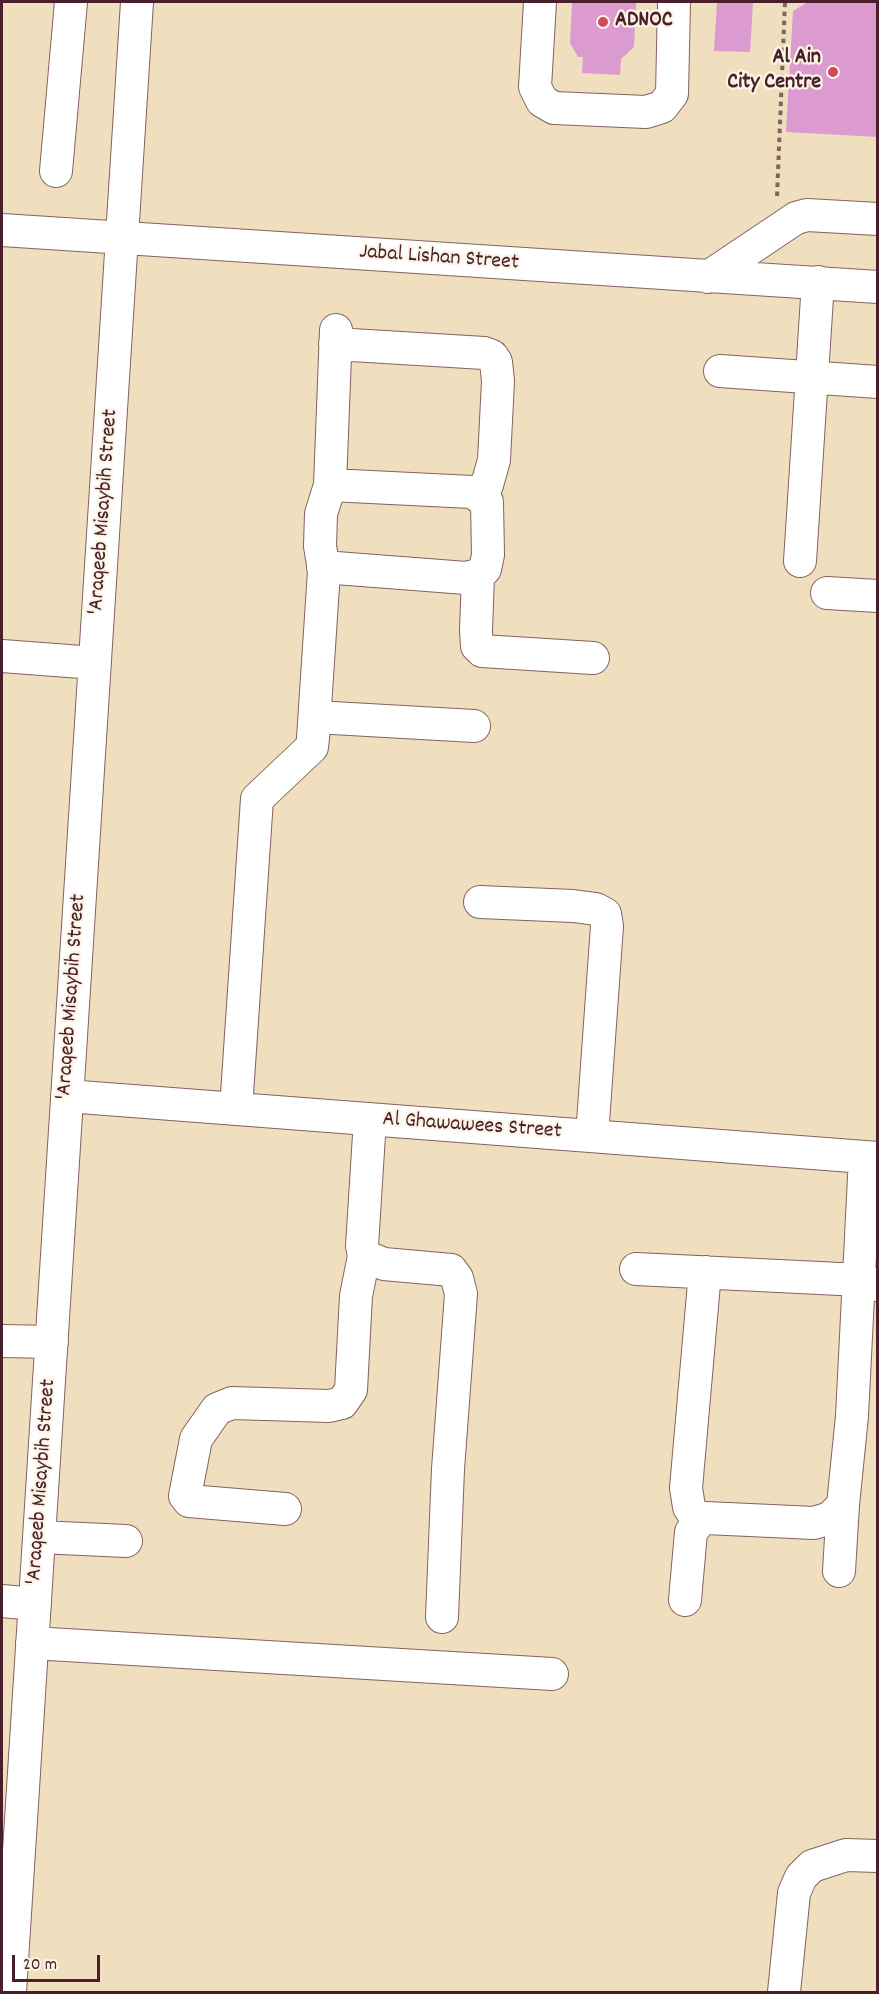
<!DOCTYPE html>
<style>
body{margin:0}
#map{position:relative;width:879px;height:1994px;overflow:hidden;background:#efdfbe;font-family:Dekko,sans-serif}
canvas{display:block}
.frame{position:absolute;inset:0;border:3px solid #4a1f2b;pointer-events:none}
.scale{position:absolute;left:12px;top:1955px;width:88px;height:27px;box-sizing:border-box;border:3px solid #4a1f2b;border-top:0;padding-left:8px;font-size:18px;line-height:21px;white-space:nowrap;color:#4a1f2b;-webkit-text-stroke:4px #fcf5e5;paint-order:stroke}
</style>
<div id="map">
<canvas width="879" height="1994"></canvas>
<div class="frame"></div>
<div class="scale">20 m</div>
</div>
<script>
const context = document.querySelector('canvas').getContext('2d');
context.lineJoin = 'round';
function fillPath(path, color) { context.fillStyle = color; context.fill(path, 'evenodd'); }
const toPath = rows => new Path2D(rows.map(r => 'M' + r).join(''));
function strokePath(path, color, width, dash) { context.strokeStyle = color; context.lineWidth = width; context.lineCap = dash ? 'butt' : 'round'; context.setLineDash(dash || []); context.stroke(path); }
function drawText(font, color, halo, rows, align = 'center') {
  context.font = font + ' Dekko,sans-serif'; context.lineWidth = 4.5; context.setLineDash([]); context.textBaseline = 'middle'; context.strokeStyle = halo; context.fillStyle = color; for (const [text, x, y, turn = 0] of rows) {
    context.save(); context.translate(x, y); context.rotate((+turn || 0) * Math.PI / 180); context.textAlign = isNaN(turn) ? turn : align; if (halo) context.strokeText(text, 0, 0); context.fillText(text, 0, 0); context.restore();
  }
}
fillPath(toPath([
 [572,2,636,2,634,47,621,59,620,75,582,73,583,57,578,57,570,43],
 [717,2,753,2,750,52,714,51],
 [808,2,878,2,878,137,786,132,793,11]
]), '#db9ad0');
const minor = toPath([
 [540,2,535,87,542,101,554,108,646,112,662,107,672,94,674,2],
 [56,171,71,2],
 [2,230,878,287],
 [708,277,796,218,807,215,878,219],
 [335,344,484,353,492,356,496,362,498,381,494,460,487,485,476,493],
 [720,371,878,382],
 [800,561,818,282],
 [323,567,466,578,478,575,485,569,488,555,487,502,472,492,330,485],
 [478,575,476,631,477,646,482,651,593,658],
 [827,593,878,596],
 [2,656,95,663],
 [315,717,474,726],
 [480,902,573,906,596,909,605,914,607,926,592,1136],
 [67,1096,878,1158],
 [236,1109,257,799,312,747,313,738,324,571,320,546,321,514,330,485,336,330],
 [370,1119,362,1246,364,1256,384,1264,451,1270,457,1278,461,1294,448,1469,442,1617],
 [636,1269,860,1280,878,1285],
 [2,1341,52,1342],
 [285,1509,189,1501,185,1496,196,1439,217,1409,232,1403,329,1406,342,1403,351,1390,356,1296,364,1256],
 [699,1522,689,1507,686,1488,705,1272],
 [39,1537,126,1541],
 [839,1571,843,1505],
 [685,1600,691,1532,699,1522,706,1518,814,1523,830,1518,843,1505,852,1416,865,1157],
 [2,1601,35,1604],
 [32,1643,552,1674],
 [10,1992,137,2],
 [784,1992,794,1893,801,1877,812,1866,846,1855,878,1856]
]);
strokePath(minor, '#84625e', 34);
strokePath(toPath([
 [777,196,785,2]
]), '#84625e', 4, [4.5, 4.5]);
strokePath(minor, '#fff', 32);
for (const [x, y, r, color] of [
 [603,22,6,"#d1495b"],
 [833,72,6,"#d1495b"]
]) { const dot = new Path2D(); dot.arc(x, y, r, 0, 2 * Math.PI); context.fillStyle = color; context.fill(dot); strokePath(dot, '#fcf5e5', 2); }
drawText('bold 22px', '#4a1f2b', '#fcf5e5', [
 ["ADNOC",615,22],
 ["Al Ain",821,59,"right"],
 ["City Centre",821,84,"right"]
], 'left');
drawText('22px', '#4a1f2b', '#fcf5e5', [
 ["Jabal Lishan Street",439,259,4],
 ["'Araqeeb Misaybih Street",105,512,-86],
 ["'Araqeeb Misaybih Street",73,997,-86],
 ["Al Ghawawees Street",472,1127,4],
 ["'Araqeeb Misaybih Street",43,1482,-86]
]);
</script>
